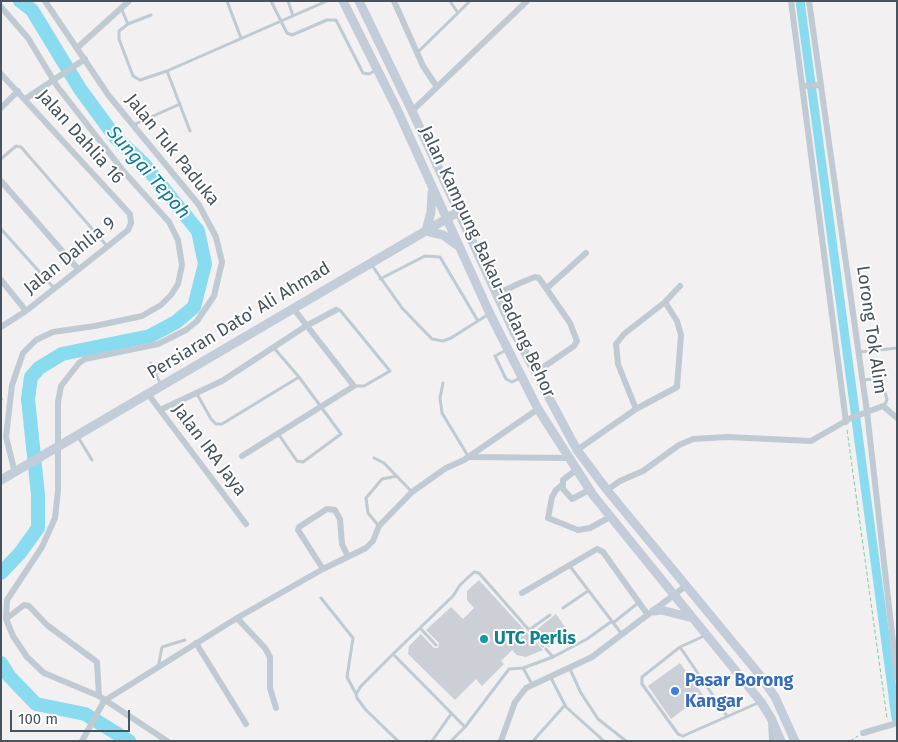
<!DOCTYPE html>
<style>
body{margin:0}
#map{position:relative;width:898px;height:742px;overflow:hidden;background:#f2f0f0;font-family:"Fira Sans",sans-serif}
canvas{display:block}
.frame{position:absolute;inset:0;border:2px solid #47535e;pointer-events:none}
.scale{position:absolute;left:10px;top:710px;width:120px;height:22px;box-sizing:border-box;border:2px solid #47535e;border-top:0;padding-left:6px;font-size:15px;line-height:18px;white-space:nowrap;color:#47535e;-webkit-text-stroke:4px #fff;paint-order:stroke}
</style>
<div id="map">
<canvas width="898" height="742"></canvas>
<div class="frame"></div>
<div class="scale">100 m</div>
</div>
<script>
const context = document.querySelector('canvas').getContext('2d');
context.lineJoin = 'round';
const toPath = rows => new Path2D(rows.map(r => 'M' + r).join(''));
function strokePath(path, color, width, dash) { context.strokeStyle = color; context.lineWidth = width; context.lineCap = dash ? 'butt' : 'round'; context.setLineDash(dash || []); context.stroke(path); }
function fillPath(path, color) { context.fillStyle = color; context.fill(path, 'evenodd'); }
function drawText(font, color, halo, rows, align = 'center') {
  context.font = font + ' "Fira Sans",sans-serif'; context.lineWidth = 4; context.setLineDash([]); context.textBaseline = 'middle'; context.strokeStyle = halo; context.fillStyle = color; for (const [text, x, y, turn = 0] of rows) {
    context.save(); context.translate(x, y); context.rotate((+turn || 0) * Math.PI / 180); context.textAlign = isNaN(turn) ? turn : align; if (halo) context.strokeText(text, 0, 0); context.fillText(text, 0, 0); context.restore();
  }
}
strokePath(toPath([
 [800,1,896,718]
]), '#89dbf0', 9);
strokePath(toPath([
 [1,573,20,553,38,528,38,495,28,399,31,377,39,368,62,354,150,336,176,322,194,307,205,264,198,231,143,163,116,138,80,89,32,10,20,1],
 [1,663,9,676,36,704,85,714,129,741]
]), '#89dbf0', 14);
fillPath(toPath([
 [479,580,543,650,526,657,517,655,512,650,501,661,504,664,482,686,476,679,455,700,408,654,409,646,421,634,434,648,438,648,439,643,426,630,451,607,463,619,474,608,467,600,467,591],
 [556,614,572,637,549,647,535,631],
 [680,663,703,695,671,719,648,686]
]), '#cccfd5');
strokePath(toPath([
 [1,396,3,401],
 [847,430,887,718],
 [850,741,858,736]
]), '#74d1a2', 1, [4, 2.5]);
strokePath(toPath([
 [227,1,241,38],
 [271,1,287,33,292,35,327,20,336,20,363,73,369,74,376,70],
 [288,1,293,16],
 [450,1,458,13],
 [121,8,128,24],
 [151,15,128,24,119,31,119,39,133,76,140,80,167,71,327,1],
 [417,53,470,1],
 [167,71,190,131],
 [133,125,180,104],
 [1,159,16,146,21,147,107,246],
 [1,229,54,288],
 [371,264,402,308,432,339,443,341,451,338,489,314],
 [380,279,425,256,440,257,478,321],
 [337,310,340,310,390,371,364,386,355,386],
 [274,348,299,377,341,434,303,462,297,461,279,435],
 [506,350,495,356,506,379,512,382,520,378],
 [860,352,897,348],
 [151,363,161,385],
 [863,380,873,379,885,392,887,400,884,406],
 [443,383,440,398,442,413,468,456],
 [197,394,211,419,216,424,222,424,299,377],
 [78,437,92,460],
 [374,458,384,463,412,492],
 [378,525,368,513,366,498,382,479,397,476],
 [569,565,621,633],
 [321,598,353,638,347,677,356,694],
 [563,608,588,591],
 [613,623,638,603],
 [420,628,436,645],
 [529,630,550,615],
 [704,636,680,647,642,677,642,684,678,734,683,736,760,702],
 [680,647,727,716],
 [546,649,553,657],
 [393,654,361,686,356,694,357,698,366,710,398,741],
 [158,668,162,647,185,640],
 [523,668,532,684],
 [570,669,581,693,598,719,626,741],
 [551,678,566,707,604,741],
 [465,727,393,654,453,596,460,585,474,572,479,573,543,646],
 [432,741,451,714],
 [451,741,465,727,509,669,523,668,553,657,587,639,612,621],
 [533,741,565,705]
]), '#c0cad2', 3);
strokePath(toPath([
 [45,1,109,96,199,205,216,237,222,262,214,296,197,321,186,330,158,344,85,359,79,363,61,386,58,402,58,491,55,518,42,547,7,600,6,619,13,636,27,657,44,673,99,696,167,741],
 [394,1,423,66,437,87],
 [791,1,846,422],
 [1,7,28,38,57,86,125,173,169,222,178,240,182,265,178,284,171,295,161,305,142,316,95,326,53,332,36,340,23,353,12,385,6,437,15,473],
 [77,48,129,1],
 [1,74,130,214,131,223,128,230,107,247,26,311,1,327],
 [803,86,820,85],
 [25,99,85,59],
 [1,108,18,91],
 [412,111,527,1],
 [1,181,78,269],
 [1,280,26,311],
 [547,288,586,253],
 [497,294,520,283,535,277,539,278,570,323,577,341,574,346,535,373],
 [148,394,246,524],
 [636,409,677,387,681,335,677,321,665,302],
 [160,410,222,381,306,326,336,310],
 [897,418,883,406,867,412,897,678],
 [577,450,636,409,618,364,616,344,624,334,665,302,680,286],
 [242,456,354,386,293,308],
 [470,457,568,458],
 [576,470,563,480,563,489,572,499,589,490],
 [562,485,556,490,552,497,548,518,578,530,590,528,610,517],
 [607,490,620,481,643,471,679,445,693,439,727,437,811,441,851,418,867,412,809,1],
 [323,569,298,530,299,527,327,509,335,510,340,519,342,544,348,557],
 [522,593,597,549,603,552,648,615],
 [237,618,265,648,270,657,270,688,276,708],
 [6,619,24,605,29,606,47,625,97,662,99,696],
 [196,643,246,724],
 [771,722,772,741],
 [863,733,897,723],
 [82,741,104,701,237,618,323,569,366,548,373,541,379,526,412,492,446,468,464,460,538,409],
 [501,741,515,702,526,688,592,657,687,585]
]), '#c0cad2', 6);
strokePath(toPath([
 [343,1,397,109,490,314,538,409,593,495,761,702,771,718,781,741],
 [359,1,412,111,515,334,577,450,607,490,759,674,775,697,795,741],
 [426,231,431,212,432,192],
 [426,231,443,235,457,245],
 [1,480,458,212],
 [654,611,661,610,693,618]
]), '#c2cdd9', 9);
for (const [x, y, r, color] of [
 [484,639,5,"#0f9aa8"],
 [675,691,5,"#3f7fe0"]
]) { const dot = new Path2D(); dot.arc(x, y, r, 0, 2 * Math.PI); context.fillStyle = color; context.fill(dot); strokePath(dot, '#fff', 2); }
drawText('18px', '#47535e', '#fff', [
 ["Jalan Dahlia 16",80,137,48],
 ["Jalan Tuk Paduka",172,150,51],
 ["Jalan Dahlia 9",70,256,-39],
 ["Jalan Kampung Bakau-Padang Behor",487,262,65],
 ["Persiaran Dato' Ali Ahmad",239,321,-31],
 ["Lorong Tok Alim",871,330,82],
 ["Jalan IRA Jaya",209,450,53]
]);
drawText('bold 18px', '#0d838f', '#fff', [
 ["UTC Perlis",494,639]
], 'left');
drawText('bold 18px', '#366cbe', '#fff', [
 ["Pasar Borong",685,681],
 ["Kangar",685,702]
], 'left');
drawText('italic 19px', '#087c9a', '#fff', [
 ["Sungai Tepoh",148,173,49]
]);
</script>
